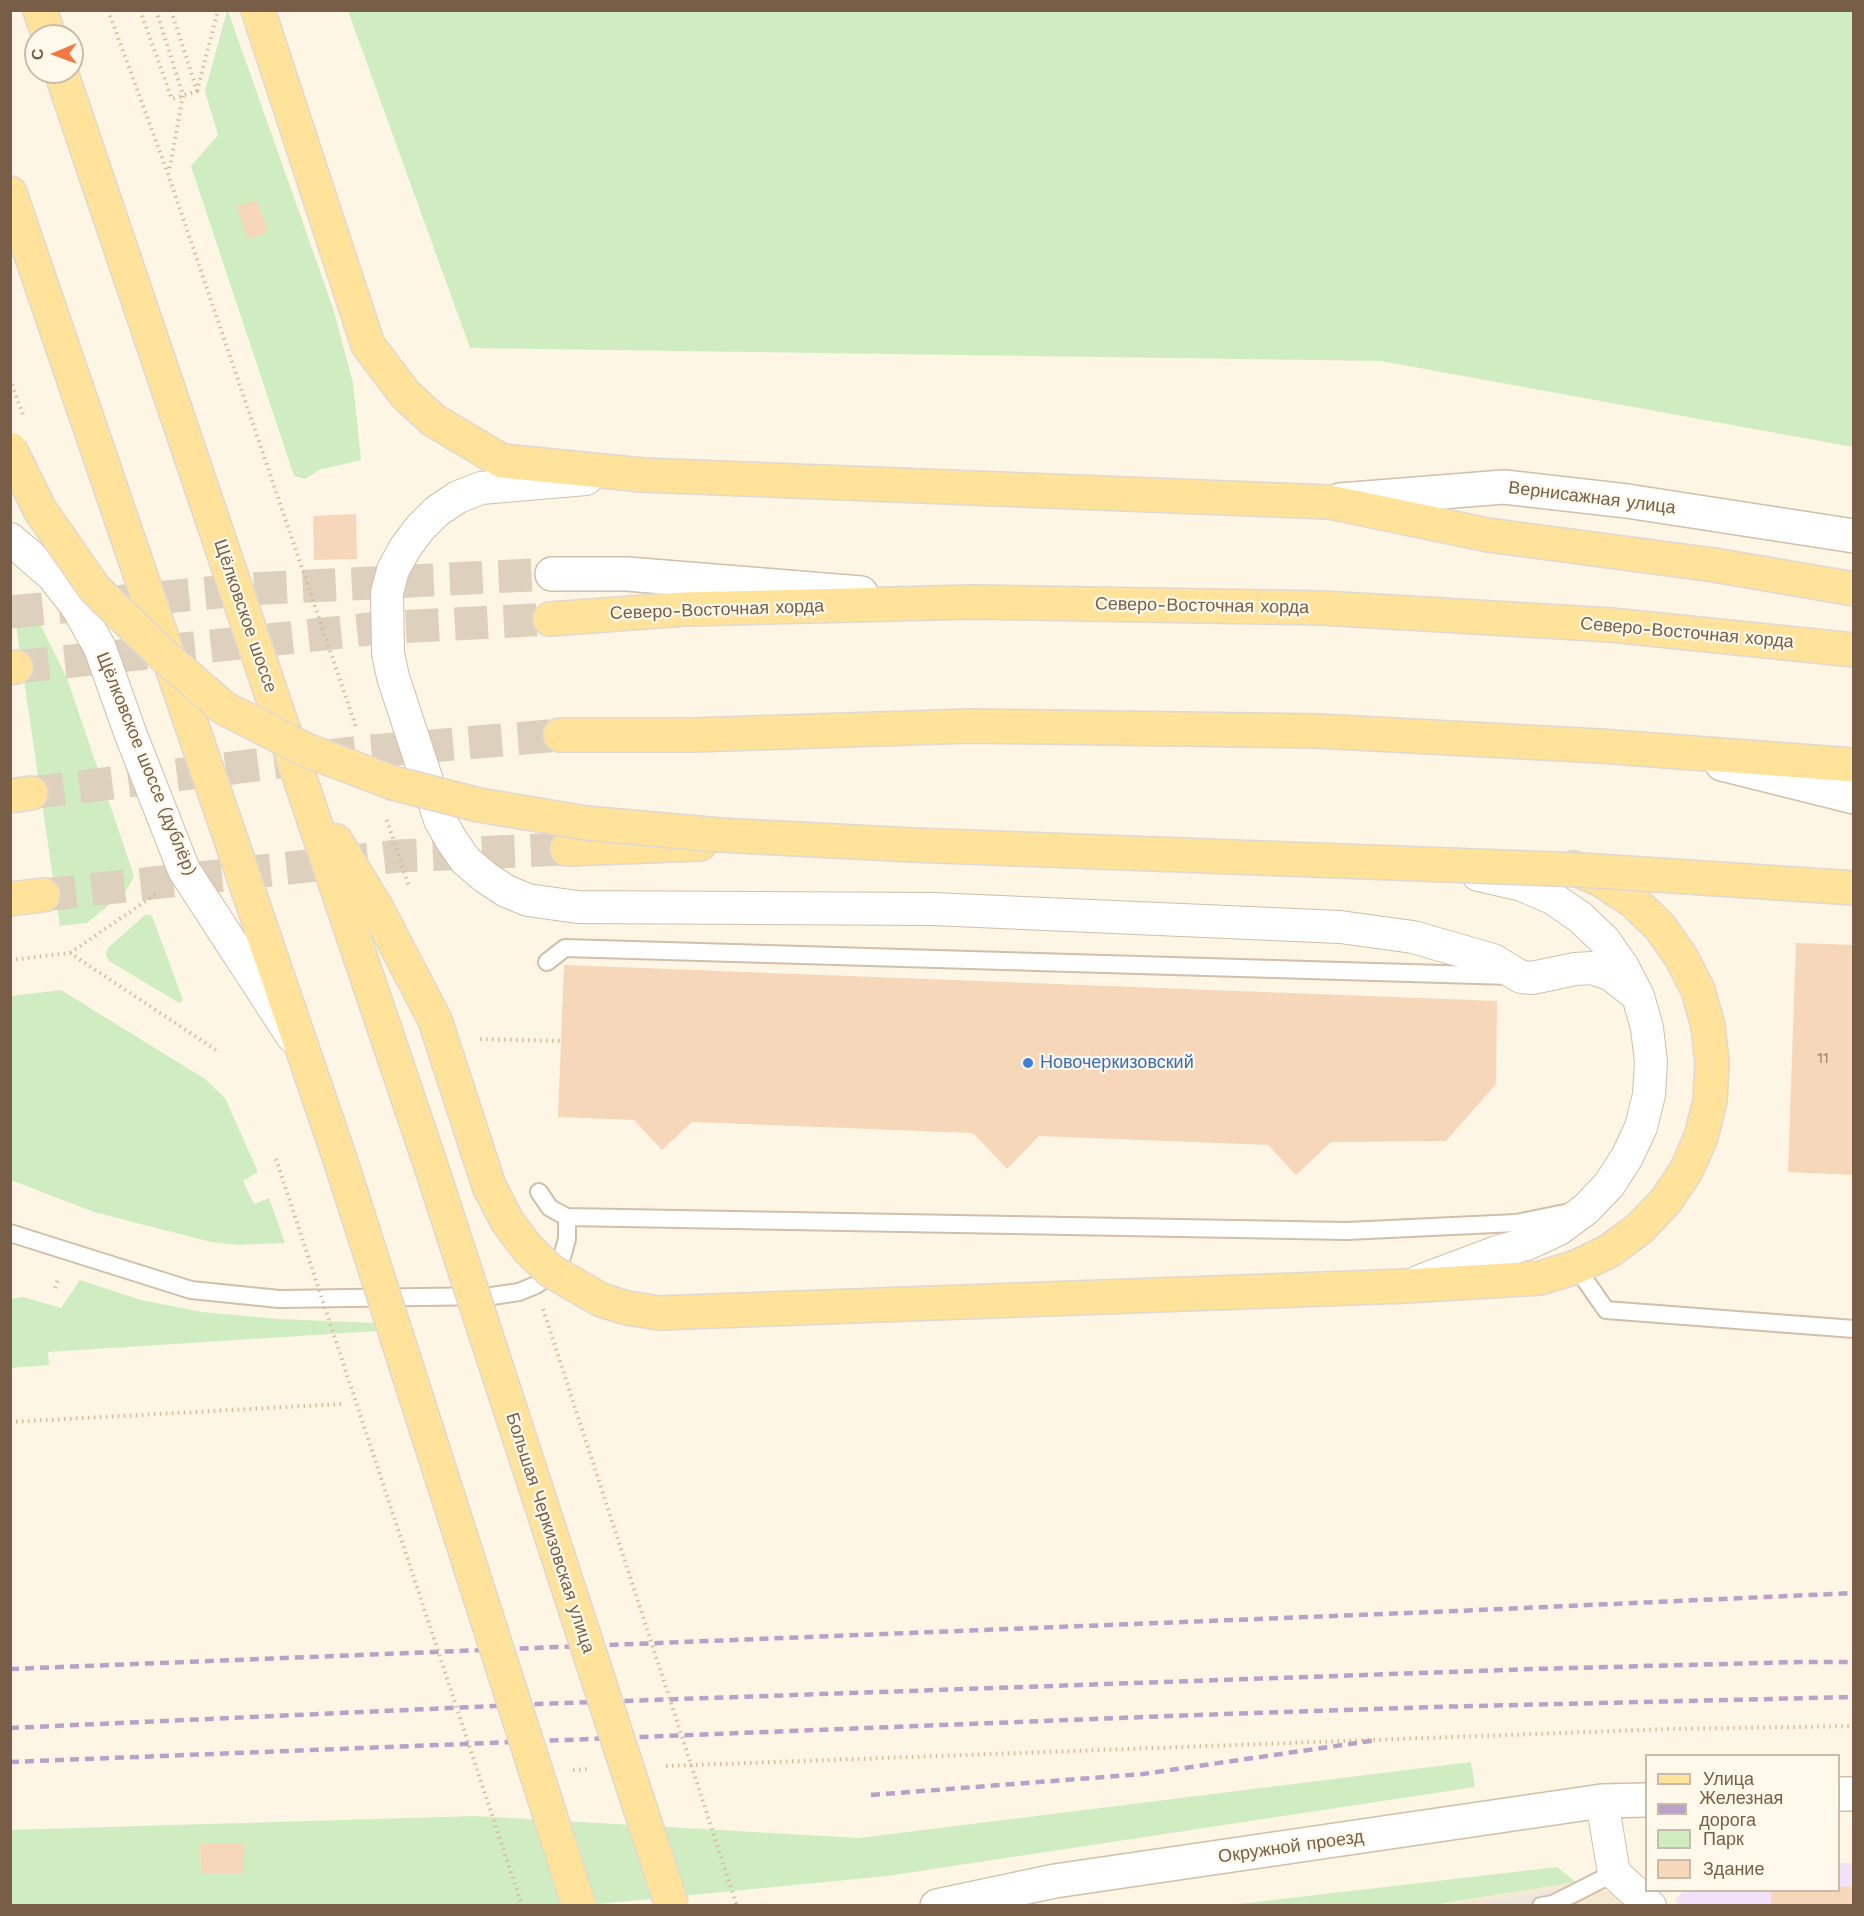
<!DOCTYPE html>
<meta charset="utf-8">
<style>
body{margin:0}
#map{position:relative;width:1864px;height:1916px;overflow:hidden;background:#fef6e4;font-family:"Work Sans",sans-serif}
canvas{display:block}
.frame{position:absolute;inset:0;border:12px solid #795e47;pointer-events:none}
.legend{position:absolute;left:1645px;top:1754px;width:195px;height:138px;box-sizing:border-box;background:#fff9ec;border:2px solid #c9bbaa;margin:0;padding:8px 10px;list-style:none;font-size:18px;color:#795e47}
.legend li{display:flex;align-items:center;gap:12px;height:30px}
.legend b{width:30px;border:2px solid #c9bbaa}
.north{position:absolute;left:24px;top:24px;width:60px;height:60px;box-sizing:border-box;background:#fff9ec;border:2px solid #c9bbaa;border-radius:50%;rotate:269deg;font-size:16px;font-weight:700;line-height:24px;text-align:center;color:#795e47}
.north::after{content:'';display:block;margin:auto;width:21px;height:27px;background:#f2783f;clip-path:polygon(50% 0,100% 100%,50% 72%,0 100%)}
</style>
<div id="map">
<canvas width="1864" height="1916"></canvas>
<div class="frame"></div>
<ul class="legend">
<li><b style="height:8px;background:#ffe39a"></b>Улица</li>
<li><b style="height:8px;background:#baa1c9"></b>Железная дорога</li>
<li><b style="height:16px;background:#cfedc1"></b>Парк</li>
<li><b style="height:16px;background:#f6d7b9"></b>Здание</li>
</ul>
<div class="north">С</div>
</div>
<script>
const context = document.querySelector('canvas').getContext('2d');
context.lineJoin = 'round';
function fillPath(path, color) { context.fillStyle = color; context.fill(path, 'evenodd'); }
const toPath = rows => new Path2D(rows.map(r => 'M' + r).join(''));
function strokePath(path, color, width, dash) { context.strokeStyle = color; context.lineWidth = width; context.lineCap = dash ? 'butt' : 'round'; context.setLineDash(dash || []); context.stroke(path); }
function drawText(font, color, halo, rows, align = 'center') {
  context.font = font + ' "Work Sans",sans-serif'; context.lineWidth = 4.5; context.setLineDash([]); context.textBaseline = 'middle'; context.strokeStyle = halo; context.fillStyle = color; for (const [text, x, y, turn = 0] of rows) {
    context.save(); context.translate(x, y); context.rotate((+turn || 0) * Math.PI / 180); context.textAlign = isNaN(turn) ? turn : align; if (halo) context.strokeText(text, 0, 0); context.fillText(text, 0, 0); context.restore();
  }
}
fillPath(toPath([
 [1576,1882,1620,1895,1632,1906,1435,1906]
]), '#f6e9d2');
fillPath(toPath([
 [1550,1890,1553,1905,1458,1906]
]), '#ede7df');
fillPath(toPath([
 [1839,1863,1853,1863,1853,1905,1680,1906,1675,1901,1683,1891,1838,1890]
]), '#f3e1fa');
fillPath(toPath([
 [227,11,228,11,333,308,353,383,361,460,319,470,305,479,294,476,191,166,218,135,205,91],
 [348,11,1853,11,1853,447,1381,361,470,348],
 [12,598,39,622,67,678,134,876,126,891,87,923,60,926],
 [146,914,152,916,183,1000,179,1003,109,961,106,955,108,948],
 [61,990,205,1079,225,1098,258,1172,243,1181,254,1204,269,1198,285,1243,237,1245,211,1242,94,1212,11,1180,11,996],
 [80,1280,141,1300,202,1312,279,1319,376,1323,378,1331,48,1352,49,1365,11,1368,10,1299,23,1297,61,1308],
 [1471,1762,1475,1787,887,1876,579,1906,11,1905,10,1830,475,1816,859,1838],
 [200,1844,244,1844,244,1873,201,1873],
 [1557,1867,1576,1882,1435,1905,1230,1905]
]), '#cfedc1');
fillPath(toPath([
 [257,200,268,232,247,239,237,206],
 [356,514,357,559,314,560,313,516],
 [1796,943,1854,945,1854,1175,1788,1172],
 [564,965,1497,1001,1496,1084,1446,1141,1331,1142,1296,1175,1268,1145,1039,1136,1007,1169,973,1133,692,1122,662,1150,634,1120,558,1117],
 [200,1844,244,1844,244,1873,201,1873],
 [1854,1886,1854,1906,1771,1906,1771,1890,1838,1890,1838,1887]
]), '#f6d7b9');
strokePath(toPath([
 [10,612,249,589,552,574]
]), '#ddd0bd', 33, [33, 16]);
strokePath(toPath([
 [16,667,379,628,550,619],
 [31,793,360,752,560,735],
 [43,895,398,856,567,849]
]), '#ddd0bd', 33, [33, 16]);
const service = toPath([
 [547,962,565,948,1510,976],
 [539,1192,550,1208,567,1217,1347,1231,1516,1223,1570,1212],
 [10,1233,191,1290,279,1299,492,1296,519,1292,536,1285,550,1275,562,1257,567,1239,567,1217],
 [1576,1267,1606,1310,1854,1329],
 [1541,1906,1553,1904,1614,1873]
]);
const minor = toPath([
 [586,479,481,488,458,497,437,511,420,528,405,548,393,570,387,593,388,653,393,677,440,820,452,841,466,861,485,877,506,891,528,900,577,907,933,909,1340,927,1413,937,1493,960,1521,977,1532,978,1575,969,1592,968,1610,974,1638,996],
 [10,539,52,575,77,607,100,648,131,735,184,870,292,1036],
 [1420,1281,1497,1252,1529,1243,1559,1229,1586,1209,1609,1185,1627,1157,1641,1127,1649,1095,1651,1062,1647,1028,1638,996,1623,967,1604,940,1580,917,1552,898,1522,885,1478,875],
 [1602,1801,1614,1873,1650,1906]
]);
const tertiary = toPath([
 [1340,500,1504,487,1627,501,1854,536],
 [552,574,627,574,861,593],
 [1722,764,1854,797],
 [1838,1794,1854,1794],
 [937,1906,1055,1881,1602,1801,1646,1800]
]);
const primary = toPath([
 [40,10,49,36],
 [258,10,368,345,405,394,433,420,502,461,643,475,1329,502,1488,535,1714,565,1854,589],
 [61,72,429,1160],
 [10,193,340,1159],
 [550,619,685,609,973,602,1323,608,1611,625,1854,650],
 [10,668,16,667],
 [560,735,693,735,971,726,1318,731,1600,746,1854,765],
 [10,796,31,793],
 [336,841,376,907,435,1020,489,1186],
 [567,849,700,844],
 [10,899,43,895],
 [1407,1286,1540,1278,1576,1267,1609,1251,1639,1229,1665,1202,1686,1171,1701,1137,1710,1101,1712,1063,1708,1026,1698,990,1681,957,1660,927,1633,901,1601,880,1574,868]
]);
strokePath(service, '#d1bfa9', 20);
strokePath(minor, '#d1bfa9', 34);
strokePath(tertiary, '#d1bfa9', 36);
strokePath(primary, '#dfd8d3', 36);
strokePath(toPath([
 [108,10,168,174,357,730],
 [140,10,172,99,197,91,171,10],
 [156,10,183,95,169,172],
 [197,91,218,10],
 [10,379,23,415],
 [387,820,409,887],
 [70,953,156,894],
 [10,960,70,953,219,1052],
 [480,1039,562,1041],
 [55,1288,58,1279],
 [10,1422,341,1404],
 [666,1766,1669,1729,1854,1726],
 [573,1770,590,1769]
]), '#dbba9c', 4, [1.5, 4.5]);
strokePath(service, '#fff', 16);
strokePath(minor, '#fff', 32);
strokePath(tertiary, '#fff', 33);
strokePath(primary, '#ffe39a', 33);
strokePath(toPath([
 [10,1669,1457,1611,1854,1593],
 [10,1728,538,1704,1534,1669,1800,1662,1854,1662],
 [10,1762,1169,1716,1432,1707,1854,1697],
 [871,1795,1143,1774,1377,1740]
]), '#baa1c9', 4.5, [9, 6]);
const primaryBridge = toPath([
 [10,449,40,510,95,589,163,655,224,708,306,750,393,783,479,805,586,823,720,835,913,845,1582,870,1854,888],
 [340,1159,579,1906],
 [429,1160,672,1906],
 [489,1186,507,1221,528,1249,551,1271,601,1300,627,1308,659,1313,1407,1286]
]);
strokePath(primaryBridge, '#dfd8d3', 36, []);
strokePath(toPath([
 [276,1159,522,1906],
 [543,1309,737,1906]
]), '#dbba9c', 4, [1.5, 4.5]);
strokePath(primaryBridge, '#ffe39a', 33);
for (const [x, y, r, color] of [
 [1028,1063,6,"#3f7fe0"]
]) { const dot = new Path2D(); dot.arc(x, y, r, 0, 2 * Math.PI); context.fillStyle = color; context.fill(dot); strokePath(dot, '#fff9ec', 2); }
drawText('15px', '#987c64', null, [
 ["11",1823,1059]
]);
drawText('18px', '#795e47', '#fff9ec', [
 ["Вернисажная улица",1592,498,7],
 ["Северо-Восточная хорда",1202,606,1],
 ["Северо-Восточная хорда",717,610,-2],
 ["Щёлковское шоссе",245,616,71],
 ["Северо-Восточная хорда",1687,633,5],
 ["Щёлковское шоссе (дублёр)",146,764,68],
 ["Большая Черкизовская улица",550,1533,72],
 ["Окружной проезд",1291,1847,-8]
]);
drawText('18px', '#366cbe', '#fff9ec', [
 ["Новочеркизовский",1040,1063]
], 'left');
</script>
